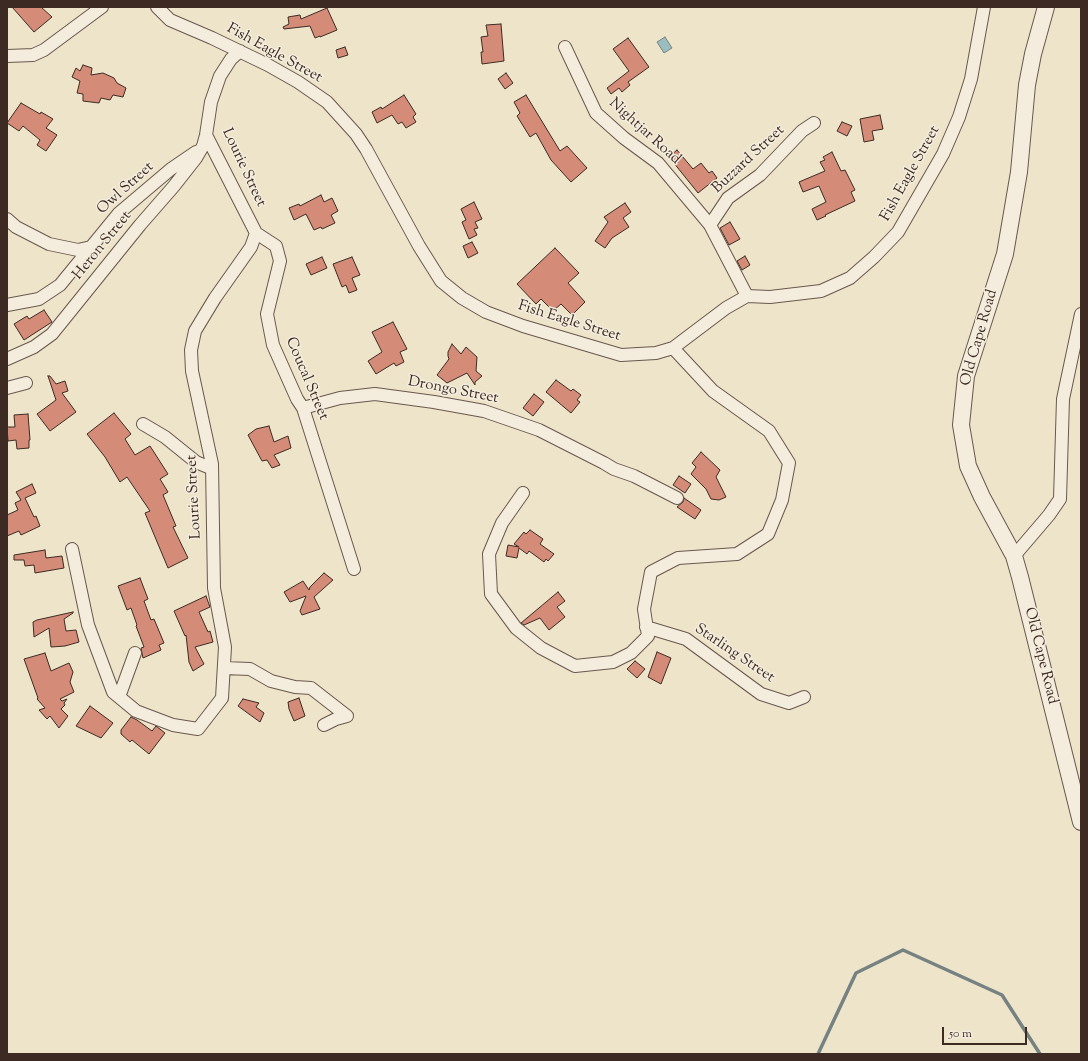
<!DOCTYPE html>
<style>
body{margin:0}
#map{position:relative;width:1088px;height:1061px;overflow:hidden;background:#eee4ca;font-family:"Sorts Mill Goudy",serif}
canvas{display:block}
.frame{position:absolute;inset:0;border:8px solid #3c2a23;pointer-events:none}
.scale{position:absolute;left:942px;top:1027px;width:85px;height:18px;box-sizing:border-box;border:2px solid #3c2a23;border-top:0;padding-left:5px;font-size:12px;line-height:14px;white-space:nowrap;color:#3c2a23;-webkit-text-stroke:3px #f4eddd;paint-order:stroke}
</style>
<div id="map">
<canvas width="1088" height="1061"></canvas>
<div class="frame"></div>
<div class="scale">50 m</div>
</div>
<script>
const context = document.querySelector('canvas').getContext('2d');
context.lineJoin = 'round';
function fillPath(path, color) { context.fillStyle = color; context.fill(path, 'evenodd'); }
const toPath = rows => new Path2D(rows.map(r => 'M' + r).join(''));
function strokePath(path, color, width, dash) { context.strokeStyle = color; context.lineWidth = width; context.lineCap = dash ? 'butt' : 'round'; context.setLineDash(dash || []); context.stroke(path); }
function drawText(font, color, halo, rows, align = 'center') {
  context.font = font + ' "Sorts Mill Goudy",serif'; context.lineWidth = 3; context.setLineDash([]); context.textBaseline = 'middle'; context.strokeStyle = halo; context.fillStyle = color; for (const [text, x, y, turn = 0] of rows) {
    context.save(); context.translate(x, y); context.rotate((+turn || 0) * Math.PI / 180); context.textAlign = isNaN(turn) ? turn : align; if (halo) context.strokeText(text, 0, 0); context.fillText(text, 0, 0); context.restore();
  }
}
const water = toPath([
 [665,37,672,48,664,53,657,42,665,37]
]);
fillPath(water, '#9cbdbf');
strokePath(water, '#768281', 1);
strokePath(toPath([
 [818,1054,856,973,903,950,1002,995,1040,1054]
]), '#768281', 3.5);
const building = toPath([
 [12,7,41,7,52,17,34,32,12,7],
 [327,8,337,30,320,37,320,36,315,38,310,26,284,29,283,27,289,24,288,17,300,15,301,19,327,8],
 [501,24,504,61,482,64,481,52,483,52,481,37,488,36,486,25,501,24],
 [628,38,649,67,628,82,630,85,622,92,619,88,611,94,607,88,629,71,613,49,628,38],
 [345,47,348,55,338,58,336,50,345,47],
 [83,65,92,68,91,75,103,73,114,78,117,83,126,88,123,97,113,95,110,100,101,98,99,103,83,101,83,94,77,93,80,81,72,77,76,68,80,71,83,65],
 [506,73,513,83,505,89,498,79,506,73],
 [404,95,416,114,413,117,416,122,406,128,402,122,398,124,392,115,377,123,372,112,381,107,382,109,404,95],
 [526,95,560,151,567,146,587,168,571,182,551,160,536,133,530,137,517,116,520,113,514,102,526,95],
 [21,103,40,114,41,112,53,119,46,128,57,135,46,151,37,145,40,140,23,126,19,131,7,123,21,103],
 [880,115,883,129,872,131,874,140,864,142,860,119,880,115],
 [842,122,852,126,847,136,837,131,842,122],
 [677,150,693,169,701,163,709,173,712,171,717,178,698,193,669,157,677,150],
 [832,152,841,171,845,170,855,190,851,192,855,201,825,215,826,216,817,220,812,209,826,202,819,186,803,192,799,182,825,171,820,162,825,160,823,157,832,152],
 [321,195,324,202,332,198,338,211,331,215,335,223,322,229,321,227,314,230,306,214,294,220,289,208,299,204,300,206,321,195],
 [474,202,482,219,475,222,478,228,474,229,477,235,469,239,462,222,466,220,461,209,474,202],
 [625,203,631,212,623,218,629,227,612,238,605,248,595,241,608,222,604,217,625,203],
 [730,222,740,239,729,245,720,228,730,222],
 [472,242,478,253,468,258,463,246,472,242],
 [555,248,579,273,568,283,585,302,572,315,561,304,553,311,541,299,536,304,517,284,555,248],
 [745,256,750,265,742,270,737,261,745,256],
 [322,257,327,268,311,275,306,264,322,257],
 [352,257,360,275,352,278,357,290,349,293,346,285,342,287,333,264,352,257],
 [44,310,52,322,24,340,14,324,27,316,29,319,44,310],
 [393,322,407,349,400,352,404,362,396,366,394,363,376,374,368,361,382,352,372,332,393,322],
 [452,344,461,354,466,347,477,357,476,371,482,376,475,382,475,385,467,373,447,383,437,375,449,359,448,356,448,352,452,344],
 [48,376,50,376,56,384,65,381,68,391,62,393,76,412,50,431,37,414,56,400,48,376],
 [556,380,571,391,573,389,581,395,577,400,580,402,571,413,546,392,556,380],
 [534,394,544,402,533,416,523,408,534,394],
 [114,413,131,434,125,439,135,455,150,446,168,474,160,479,168,492,163,495,176,526,173,527,188,558,168,568,145,513,150,511,127,477,120,482,105,457,87,434,114,413],
 [28,414,30,440,29,440,29,448,17,449,16,440,8,441,7,427,15,427,14,415,28,414],
 [269,426,274,442,288,436,291,448,274,455,280,465,272,468,267,460,262,461,248,435,256,429,269,426],
 [701,452,720,470,716,477,726,497,719,500,711,499,706,489,691,474,696,467,692,463,701,452],
 [679,476,691,484,685,493,673,485,679,476],
 [32,484,36,493,25,498,34,517,36,516,40,526,21,535,19,531,7,536,7,515,18,510,15,503,21,500,16,492,32,484],
 [684,498,701,510,695,519,677,507,683,502,684,498],
 [530,530,543,539,540,544,554,554,548,561,546,559,544,562,529,551,527,554,519,548,517,558,506,556,508,545,519,547,514,544,524,532,526,534,530,530],
 [45,550,46,558,62,556,64,568,35,573,34,565,25,566,24,560,14,560,14,555,45,550],
 [324,573,333,580,314,597,320,609,302,615,300,611,306,596,290,602,284,592,303,581,309,590,310,587,324,573],
 [140,578,148,599,144,601,151,620,154,619,164,643,159,645,161,650,143,658,141,648,144,647,136,626,137,625,131,608,127,610,118,586,140,578],
 [558,592,565,601,557,607,565,617,549,630,540,618,524,625,521,623,558,592],
 [206,596,210,607,199,612,208,632,210,631,213,642,195,647,204,664,193,671,189,662,186,635,185,636,174,611,206,596],
 [73,612,73,613,64,619,66,631,76,630,79,642,65,646,51,647,49,628,34,637,33,622,37,620,73,612],
 [657,652,671,658,661,684,648,677,657,652],
 [45,653,51,671,69,663,73,672,70,682,74,692,60,699,62,701,67,699,64,703,65,705,61,709,68,716,59,728,50,716,47,719,39,710,45,708,37,699,38,698,24,659,45,653],
 [635,661,645,669,637,678,627,669,635,661],
 [299,698,305,716,294,721,289,709,288,702,299,698],
 [243,699,259,703,256,707,264,713,260,722,238,706,243,699],
 [90,706,113,723,101,738,76,726,90,706],
 [131,717,137,720,152,731,156,726,165,733,149,754,132,740,130,742,121,734,121,730,131,717]
]);
fillPath(building, '#d48c78');
strokePath(building, '#3c2a23', 1);
const minor = toPath([
 [157,7,170,20,212,38,268,65,298,82,327,102,356,134,366,149,419,246,441,281,462,298,486,312,523,326,621,355,656,353,673,348,726,308,747,296,770,297,821,291,850,278,874,257,898,232,943,154,959,117,971,79,984,7],
 [565,47,596,113,624,138,658,163,710,225,747,296],
 [7,56,33,55,44,50,102,7],
 [7,219,16,227,49,244,78,250,91,247],
 [710,225,728,198,760,175,802,131,814,123],
 [256,233,276,246,280,261,267,314,273,345,297,399,303,408,354,569],
 [7,305,39,299,60,285,119,213,171,169,196,152],
 [7,359,34,347,52,334,140,225,174,186,196,158,203,146,206,135,211,102,220,76,231,59,240,51],
 [7,388,26,383],
 [303,408,340,398,375,394,434,402,484,411,539,430,604,463,614,469,634,476,677,498],
 [143,424,165,437,196,462,208,467,212,464],
 [523,493,502,523,489,554,491,594,516,628,541,648,575,666,613,662,631,653,648,636,644,609,651,572,678,558,737,554,768,534,782,500,789,463,769,431,713,391,673,348],
 [72,549,88,625,113,692,136,711,173,725,198,729,222,698,225,647,214,588,212,464,192,371,191,350,195,331,215,298,251,247,256,233,206,135],
 [1014,556,1049,515,1060,499,1063,399,1081,314],
 [646,627,686,639,761,694,789,703,804,697],
 [224,668,250,669,271,681,295,687,311,688,347,716,336,719,324,725],
 [119,697,135,653]
]);
const tertiary = toPath([
 [1046,7,1033,54,1027,85,1019,172,1005,254,966,376,961,425,968,466,982,497,1014,556,1020,577,1081,822]
]);
strokePath(minor, '#68584d', 14);
strokePath(tertiary, '#68584d', 18);
strokePath(minor, '#f4eddd', 12);
strokePath(tertiary, '#f4eddd', 16);
drawText('15px', '#3c2a23', '#f4eddd', [
 ["Fish Eagle Street",274,54,29],
 ["Nightjar Road",644,132,42],
 ["Buzzard Street",749,160,-43],
 ["Lourie Street",243,168,65],
 ["Fish Eagle Street",911,174,-61],
 ["Owl Street",126,189,-42],
 ["Heron Street",103,246,-51],
 ["Fish Eagle Street",569,322,17],
 ["Old Cape Road",980,338,-74],
 ["Coucal Street",306,379,67],
 ["Drongo Street",453,391,11],
 ["Lourie Street",195,497,-93],
 ["Starling Street",734,654,34],
 ["Old Cape Road",1040,656,76]
]);
</script>
